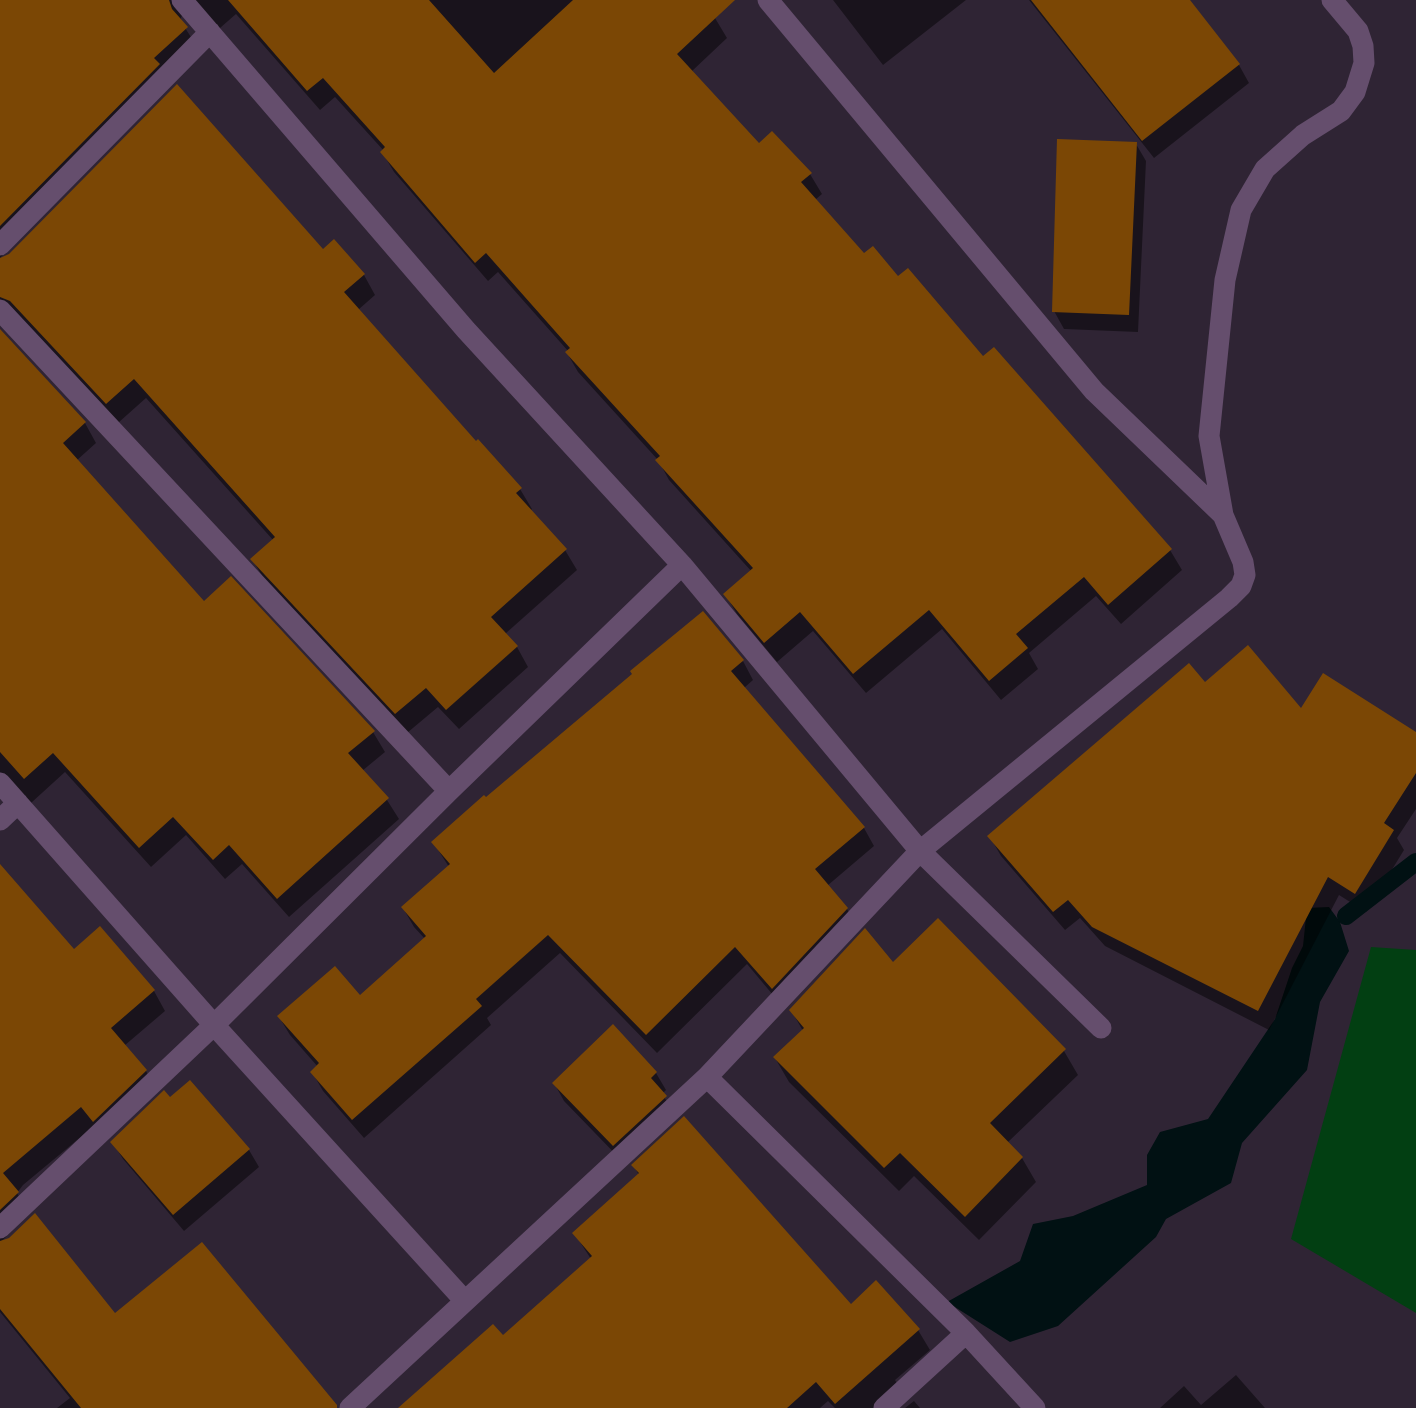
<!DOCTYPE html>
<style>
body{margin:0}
canvas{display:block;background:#2f2434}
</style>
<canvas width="1416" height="1408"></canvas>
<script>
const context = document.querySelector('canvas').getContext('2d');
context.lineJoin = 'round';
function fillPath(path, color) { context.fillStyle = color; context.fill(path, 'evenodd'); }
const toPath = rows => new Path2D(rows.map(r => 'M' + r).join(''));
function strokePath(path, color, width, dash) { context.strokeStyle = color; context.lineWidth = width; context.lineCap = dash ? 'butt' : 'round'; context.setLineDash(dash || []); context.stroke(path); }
fillPath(toPath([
 [1371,947,1416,950,1416,1313,1291,1239]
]), '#023f12');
fillPath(toPath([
 [1329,907,1340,922,1349,951,1320,1002,1307,1070,1242,1143,1231,1183,1166,1219,1156,1237,1058,1326,1010,1342,947,1302,1020,1261,1033,1224,1073,1216,1147,1185,1147,1155,1160,1132,1208,1119,1275,1019,1292,968,1303,946,1307,908]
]), '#011113');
fillPath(toPath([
 [0,0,698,0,715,18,727,38,691,72,759,146,810,174,822,194,815,200,864,256,898,278,983,358,1170,550,1182,570,1121,624,1096,596,1029,653,1038,669,1001,700,942,629,866,693,813,631,777,662,737,614,725,594,752,572,669,480,658,460,578,372,567,353,568,351,498,272,488,281,394,172,382,152,384,151,335,97,320,110,236,14,220,28,185,9,180,20,198,48,170,85,0,258],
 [833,0,966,0,883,65],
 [1029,0,1188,0,1239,65,1249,83,1154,158],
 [1136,144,1146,161,1138,332,1064,329,1054,311],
 [323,252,364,275,375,295,358,310,476,444,520,489,532,509,530,511,565,550,577,570,505,634,517,647,528,667,459,729,438,707,407,733,264,579,252,559,273,540,146,398,118,423,1,321,0,326,0,259],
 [0,332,85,423,96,443,76,461,204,603,373,732,385,752,362,771,387,800,399,819,289,917,242,864,225,879,186,835,151,867,65,772,31,803,0,797],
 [743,661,753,680,744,688,864,828,874,846,827,886,847,909,858,928,783,1007,747,964,657,1053,560,953,487,1018,491,1025,364,1138,323,1091,312,1072,318,1067,290,1035,279,1017,360,997,425,939,414,927,403,908,449,867,433,842,486,800],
 [1204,685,1302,711,1416,734,1416,809,1397,838,1404,850,1366,912,1339,895,1269,1030,1105,946,1080,918,1065,930,1001,856,990,837],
 [0,866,73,951,99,929,154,991,165,1011,124,1046,146,1071,157,1091,94,1126,23,1185,17,1193,29,1213,1,1242,115,1315,337,1408,57,1408,70,1398,0,1312],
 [938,921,1064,1051,1078,1075,1007,1143,1022,1158,1036,1182,979,1240,914,1176,899,1191,789,1082,775,1058,803,1031,791,1010,893,964],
 [656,1073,666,1090,662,1094,676,1115,624,1163,564,1101,554,1083],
 [170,1099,249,1150,259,1167,184,1231,123,1159,112,1142],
 [633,1165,851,1306,918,1330,930,1350,895,1380,907,1400,898,1408,835,1408,828,1401,820,1408,399,1408,503,1337,591,1259,574,1233,639,1175],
 [1236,1375,1265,1408,1160,1408,1184,1386,1201,1405],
 [914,1401,920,1408,905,1408]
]), '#0007');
strokePath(toPath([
 [1346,916,1416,862]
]), '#011113', 18);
fillPath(toPath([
 [0,0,169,0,172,9,188,27,154,58,160,64,0,226],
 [228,0,429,0,494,73,573,0,735,0,677,54,759,143,772,131,812,173,801,182,864,253,873,246,898,276,908,268,983,356,994,347,1172,549,1108,605,1084,577,1016,634,1028,648,989,681,929,610,853,674,800,612,764,643,723,594,753,568,655,460,660,456,565,352,570,348,486,253,475,263,380,152,385,147,323,78,307,91],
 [1031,0,1190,0,1240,64,1142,141],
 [177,84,323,249,334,239,365,274,344,292,476,441,478,439,522,488,516,493,567,549,491,617,518,646,446,710,426,688,395,714,250,559,275,537,134,379,106,404,10,301,0,297,0,258,9,254],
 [1057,139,1137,142,1129,315,1052,312],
 [0,329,86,422,63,443,204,601,231,576,375,731,348,753,389,798,277,899,229,845,213,860,173,817,139,848,53,753,24,779,0,752],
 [703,611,744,660,731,671,865,827,815,869,848,908,772,989,735,947,646,1035,548,935,476,999,482,1006,352,1120,310,1072,319,1063,277,1016,335,966,360,995,426,936,401,907,450,864,431,842,484,795,486,797,632,674,630,671],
 [1248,645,1301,708,1323,673,1416,732,1416,773,1384,823,1394,830,1355,894,1328,877,1258,1011,1092,927,1068,900,1053,912,987,836,1189,663,1205,682],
 [0,864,74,949,100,926,155,990,111,1028,147,1070,93,1122,81,1107,3,1173,19,1192,0,1210],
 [938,918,1066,1049,990,1123,1023,1157,965,1217,900,1153,884,1168,773,1057,804,1028,789,1010,865,928,893,962],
 [613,1024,657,1072,651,1078,667,1096,613,1146,552,1083],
 [190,1080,250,1149,173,1215,110,1142,164,1090,170,1097],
 [684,1116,851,1304,876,1280,920,1329,835,1404,816,1382,787,1408,398,1408,493,1324,503,1335,592,1256,572,1233,639,1173,631,1165],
 [35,1213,115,1313,202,1242,337,1405,337,1408,81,1408,0,1309,0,1241,9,1238]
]), '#7b4705');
strokePath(toPath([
 [182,0,466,330,682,565,920,851,1101,1028],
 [768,0,1094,391,1223,515],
 [0,245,210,32],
 [0,310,449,791],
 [0,783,214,1025,464,1300],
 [0,820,18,803],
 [707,1077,966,1333,1035,1408],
 [0,1228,214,1025,449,791,682,565],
 [350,1408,707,1077,920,851,1229,598,1241,586,1245,575,1243,562,1223,515,1209,436,1225,280,1241,210,1265,169,1303,135,1341,111,1355,92,1364,63,1363,46,1358,31,1332,0],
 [884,1408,966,1333]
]), '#654e6d', 21);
</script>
